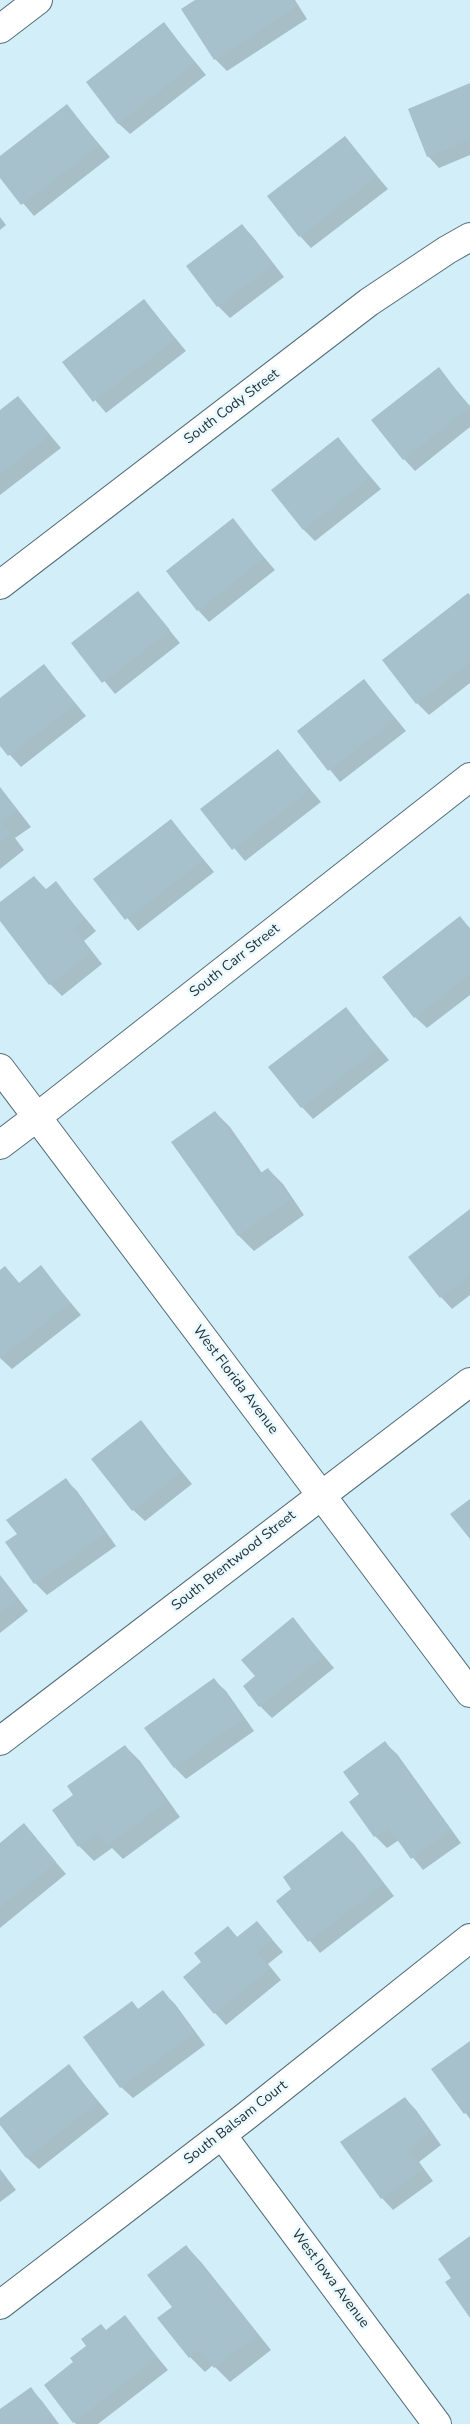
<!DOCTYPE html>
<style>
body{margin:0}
canvas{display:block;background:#d2eef8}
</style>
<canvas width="470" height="2424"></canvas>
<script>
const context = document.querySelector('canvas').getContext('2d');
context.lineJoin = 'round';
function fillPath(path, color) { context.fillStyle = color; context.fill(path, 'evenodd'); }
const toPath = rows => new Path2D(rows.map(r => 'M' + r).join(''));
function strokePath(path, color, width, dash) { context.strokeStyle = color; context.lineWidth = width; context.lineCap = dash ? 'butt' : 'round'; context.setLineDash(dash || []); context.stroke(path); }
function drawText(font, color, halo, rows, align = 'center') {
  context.font = font + ' "Nunito Sans",sans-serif'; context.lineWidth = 5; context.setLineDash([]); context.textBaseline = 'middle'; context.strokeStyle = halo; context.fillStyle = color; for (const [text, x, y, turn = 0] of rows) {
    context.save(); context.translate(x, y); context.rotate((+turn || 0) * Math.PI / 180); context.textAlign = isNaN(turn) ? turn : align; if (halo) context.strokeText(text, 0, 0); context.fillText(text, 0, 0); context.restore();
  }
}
fillPath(toPath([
 [197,0,295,0,307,19,227,71,215,59],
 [164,24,206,75,130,134,118,123],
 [470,85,470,155,439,168,428,156],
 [67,106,110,157,34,216,0,176,0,158],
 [345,138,388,189,311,248,300,236],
 [0,217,6,225,0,230],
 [242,225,253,237,284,277,230,318,218,306],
 [144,300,186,351,106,413,64,363],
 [438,369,470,406,470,427,415,471,404,459],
 [18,397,61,448,0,495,0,412],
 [338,439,381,489,315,541,303,529],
 [232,520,275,570,209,622,198,610],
 [138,592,180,643,115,694,73,643],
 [470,597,470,683,429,715,417,703],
 [44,665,86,716,21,767,0,744,0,700],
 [364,680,406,731,340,782,299,732],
 [278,751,321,802,245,861,202,810],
 [0,787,31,827,15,838,24,850,0,869],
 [171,820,214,872,138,931,95,879],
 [34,877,47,890,56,883,96,931,84,941,102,964,62,996,50,984,0,919,0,904],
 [460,918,470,928,470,995,427,1028,415,1017],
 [346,1009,389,1060,313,1119,302,1107],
 [215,1112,230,1127,262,1173,268,1169,283,1184,304,1215,254,1251,239,1236,173,1143],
 [470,1211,470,1295,452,1309,441,1297],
 [5,1267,20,1284,41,1267,81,1315,12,1369,0,1358,0,1271],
 [140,1421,192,1484,145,1521,133,1510],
 [66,1480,77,1491,116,1546,47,1595,35,1583,18,1535],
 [0,1575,28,1611,0,1633],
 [293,1619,334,1668,272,1718,260,1706,256,1676],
 [214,1680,226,1691,254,1731,186,1779,175,1768],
 [385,1743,397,1754,461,1843,423,1870,399,1840,387,1848,375,1836,350,1802,361,1795],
 [125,1746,140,1761,180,1817,123,1859,112,1848,94,1861,79,1846,75,1795],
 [24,1825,66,1874,0,1928,0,1844],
 [342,1832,354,1844,394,1896,320,1953,277,1901,293,1889],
 [257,1922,283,1952,268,1964,281,1980,226,2025,215,2013,203,1963,228,1927,238,1938],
 [163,1992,175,2004,205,2045,133,2098,121,2087,132,2002,139,2010],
 [470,2043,470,2119,433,2069],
 [69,2066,109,2114,39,2169,27,2158,0,2120],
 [405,2098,416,2110,441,2145,419,2162,433,2181,393,2210,382,2198],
 [0,2169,16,2190,0,2202],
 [186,2246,201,2262,271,2350,230,2382,213,2365,205,2372,190,2357,174,2307],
 [124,2317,168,2370,98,2424,76,2424,74,2422,75,2362,106,2331],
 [31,2389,42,2401,59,2424,0,2424,0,2411]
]), '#0003');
fillPath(toPath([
 [195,0,292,0,296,6,214,60,181,9],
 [164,22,195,63,118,124,86,82],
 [470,83,470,139,427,157,408,109],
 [67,104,99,145,21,205,0,178,0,156],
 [345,136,377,176,299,237,267,196],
 [242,224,273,265,217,307,186,266],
 [144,299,175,339,93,402,62,362],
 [439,367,469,407,403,460,371,420],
 [18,396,50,435,0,474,0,410],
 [338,437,370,477,303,530,271,490],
 [233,518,264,558,197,611,166,571],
 [138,591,170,630,102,683,71,643],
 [468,593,470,595,470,662,416,704,382,660],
 [44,664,75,704,8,756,0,746,0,698],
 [364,679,395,719,328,771,297,731],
 [278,749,310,789,232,850,200,809],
 [0,789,17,811,1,823,10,834,0,842],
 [171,819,203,860,125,920,93,879],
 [34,876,45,890,56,881,85,919,73,928,91,952,49,985,0,921,0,902],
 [460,916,470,929,470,974,414,1018,382,977],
 [346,1007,378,1048,301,1108,268,1067],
 [215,1111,259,1174,268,1168,290,1199,238,1236,171,1142],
 [470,1209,470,1275,440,1298,408,1257],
 [41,1265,70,1303,0,1358,0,1270,5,1266,19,1283],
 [141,1420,181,1472,132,1511,91,1459],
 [66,1478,105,1534,34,1584,5,1542,17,1534,6,1520],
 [470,1499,470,1539,450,1514],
 [0,1577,17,1599,0,1612],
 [293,1617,323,1656,259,1707,243,1686,255,1676,241,1660],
 [214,1678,243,1718,174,1768,144,1728],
 [385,1741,450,1830,411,1859,388,1827,374,1837,349,1802,359,1794,343,1772],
 [125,1745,166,1802,107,1845,98,1832,78,1847,52,1810,73,1795,67,1786],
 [24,1823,56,1862,0,1907,0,1843],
 [342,1831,383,1884,308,1942,276,1901,291,1889,283,1877],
 [257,1921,272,1939,257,1952,270,1968,214,2014,183,1977,201,1962,194,1953,228,1926,237,1937],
 [163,1990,194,2033,120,2088,83,2037,132,2001,138,2009],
 [470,2041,470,2110,464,2114,431,2069],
 [69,2064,98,2102,26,2158,0,2125,0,2118],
 [405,2097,430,2133,408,2149,422,2169,381,2199,340,2142],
 [0,2171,5,2177,0,2182],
 [470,2236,470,2318,445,2282,451,2278,438,2259],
 [186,2245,257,2335,214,2368,199,2349,189,2358,157,2318,172,2307,147,2275],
 [125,2315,157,2357,73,2423,44,2385,73,2362,70,2358,86,2346,81,2339,101,2324,106,2330],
 [31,2387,57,2424,0,2424,0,2409]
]), '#a6c1cb');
const street = toPath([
 [0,29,38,0],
 [0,585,369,302,447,250,470,237],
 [37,1117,470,777],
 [0,1741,470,1382],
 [222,2135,437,2424],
 [0,2305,245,2117,470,1938]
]);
const secondary = toPath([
 [0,1068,470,1693],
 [0,1145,37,1117]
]);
strokePath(street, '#556e77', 30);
strokePath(secondary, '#556e77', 30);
strokePath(street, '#fff', 28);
strokePath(secondary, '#fff', 28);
drawText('14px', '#263134', '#e8f9ff', [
 ["South Cody Street",232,407,-37],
 ["South Carr Street",235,961,-38],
 ["West Florida Avenue",235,1380,53],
 ["South Brentwood Street",234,1561,-38],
 ["South Balsam Court",236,2123,-38],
 ["West Iowa Avenue",330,2279,53]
]);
</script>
